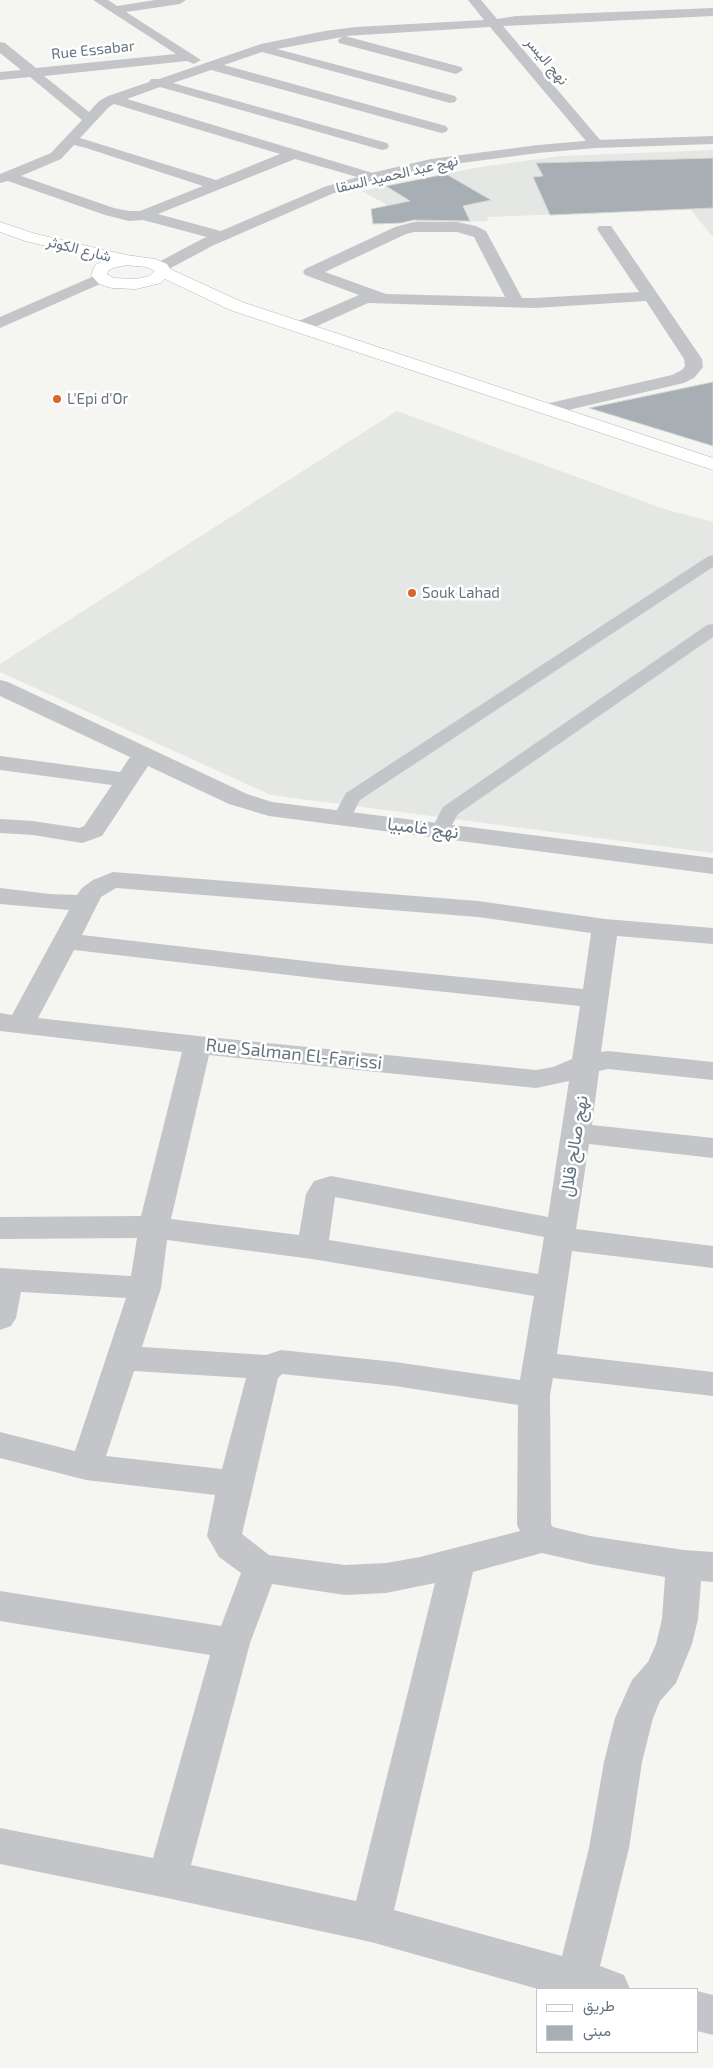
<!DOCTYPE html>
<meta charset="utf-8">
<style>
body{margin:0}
#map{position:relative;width:713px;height:2068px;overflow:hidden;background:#f5f5f2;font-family:"Exo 2",Vazirmatn,sans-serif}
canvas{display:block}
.legend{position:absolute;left:536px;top:1988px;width:162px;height:65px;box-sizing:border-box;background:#fff;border:1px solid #c1c7cd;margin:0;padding:6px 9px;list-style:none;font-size:15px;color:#657281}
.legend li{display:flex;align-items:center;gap:10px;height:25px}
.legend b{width:25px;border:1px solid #c1c7cd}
</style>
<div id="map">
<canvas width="713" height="2068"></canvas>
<ul class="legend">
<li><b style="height:6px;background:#fff"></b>طريق</li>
<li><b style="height:14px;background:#a7aeb4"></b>مبنى</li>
</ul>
</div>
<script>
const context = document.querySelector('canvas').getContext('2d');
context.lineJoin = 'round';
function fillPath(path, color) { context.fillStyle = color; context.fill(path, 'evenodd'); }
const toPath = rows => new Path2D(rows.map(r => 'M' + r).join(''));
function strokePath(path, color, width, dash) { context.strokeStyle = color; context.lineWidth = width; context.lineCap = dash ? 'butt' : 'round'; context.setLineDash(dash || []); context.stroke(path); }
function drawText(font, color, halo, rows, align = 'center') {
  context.font = font + ' "Exo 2",Vazirmatn,sans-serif'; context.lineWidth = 5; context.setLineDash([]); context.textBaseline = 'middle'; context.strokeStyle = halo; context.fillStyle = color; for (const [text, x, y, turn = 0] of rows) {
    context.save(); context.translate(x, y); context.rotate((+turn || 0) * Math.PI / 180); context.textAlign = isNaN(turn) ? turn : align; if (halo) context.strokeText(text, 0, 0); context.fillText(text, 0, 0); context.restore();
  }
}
fillPath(toPath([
 [713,150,713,237,690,209,487,217,488,221,419,223,362,191,480,167,562,156],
 [397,411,664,509,713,522,713,853,271,795,0,672,0,664]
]), '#e5e7e5');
const building = toPath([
 [713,158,713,208,550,215,533,177,543,176,536,163,713,158],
 [446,174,491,200,463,206,470,221,414,220,401,223,373,224,371,209,410,201,386,186,446,174],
 [713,382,713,446,589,408,713,382]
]);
fillPath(building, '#a7aeb4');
strokePath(building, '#d6d6d4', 1);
const secondary = toPath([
 [0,222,36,234,126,255,155,259,167,264,170,269,242,302,713,458,713,470,230,310,165,279,161,283,136,289,112,288,99,284,91,275,95,265,106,260,25,241,0,232,0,222],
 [126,265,146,267,155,271,149,276,136,279,113,278,107,274,108,271,113,268,126,265]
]);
strokePath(secondary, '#b3b7bb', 1);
fillPath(toPath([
 [713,555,713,567,360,800,348,823,341,825,334,823,332,819,346,793,707,557,713,555],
 [713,624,713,637,458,814,447,834,440,836,433,834,431,830,443,807,707,625,713,624]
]), '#c3c5c9');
fillPath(toPath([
 [93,0,108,0,117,6,155,0,186,0,180,4,126,12,201,60,194,64,187,61,44,76,89,112,99,101,108,96,149,82,151,79,159,79,261,44,325,31,356,27,484,20,468,0,481,0,497,19,516,16,713,8,713,16,503,26,601,141,603,144,601,147,596,148,591,147,490,27,345,36,461,67,463,70,456,74,339,43,338,40,342,37,277,49,455,96,457,99,455,102,450,103,262,52,224,65,446,126,448,129,446,132,441,133,211,70,173,83,387,143,389,146,387,149,382,150,160,87,127,99,376,174,378,177,376,180,371,181,295,159,158,214,228,233,230,236,228,239,222,241,143,220,129,221,105,215,8,181,0,183,0,174,51,153,82,120,30,77,0,80,0,72,21,70,0,53,0,42,5,43,36,68,176,54,93,0],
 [114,104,280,154,216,180,80,138,109,107,114,104],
 [74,145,86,148,203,186,140,211,129,211,114,208,21,176,61,159,74,145],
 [414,222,457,222,476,226,486,231,522,298,535,298,639,292,597,229,599,226,611,226,702,359,703,367,694,378,684,383,547,415,541,413,538,409,541,405,672,375,682,370,685,366,684,359,646,301,535,308,368,303,306,331,300,332,294,331,291,327,294,323,359,295,305,275,303,272,305,269,395,227,414,222],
 [414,232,457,232,474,237,505,297,386,294,325,272,406,234,414,232],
 [0,680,8,682,247,794,272,802,713,858,713,874,269,816,229,804,148,766,102,836,82,843,33,835,0,833,0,819,33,821,79,828,84,826,112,785,0,770,0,756,120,772,130,757,0,696,0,680],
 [113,872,478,901,605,919,713,928,713,944,617,936,601,1052,608,1051,713,1062,713,1080,608,1069,599,1071,592,1125,713,1138,713,1158,589,1144,576,1229,713,1246,713,1268,572,1251,557,1354,713,1372,713,1396,553,1378,550,1395,551,1524,553,1527,590,1536,684,1550,713,1552,713,1582,701,1581,698,1619,692,1644,676,1683,660,1701,653,1718,642,1762,629,1848,600,1966,624,1975,630,1989,538,1989,371,1942,167,1898,0,1864,0,1828,153,1858,210,1655,0,1621,0,1591,221,1626,241,1573,219,1557,207,1536,215,1495,86,1480,0,1458,0,1432,75,1451,126,1298,21,1292,16,1318,11,1326,0,1330,0,1268,131,1276,137,1238,0,1239,0,1217,141,1216,182,1052,0,1031,0,1013,12,1015,69,910,0,904,0,888,50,894,77,895,82,888,93,880,113,872],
 [116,888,478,917,591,933,583,989,340,965,82,935,101,897,116,888],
 [74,950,340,981,580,1006,572,1059,553,1067,536,1070,198,1036,38,1018,74,950],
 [209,1055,536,1088,569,1081,548,1217,331,1176,314,1181,306,1194,299,1235,171,1219,209,1055],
 [335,1197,544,1237,538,1274,329,1240,335,1197],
 [167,1240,312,1259,534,1296,520,1380,395,1362,281,1350,266,1355,142,1347,161,1288,167,1240],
 [134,1371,246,1378,222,1469,106,1456,134,1371],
 [282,1374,395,1386,518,1405,517,1525,520,1531,420,1557,386,1563,345,1565,269,1555,242,1534,278,1378,282,1374],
 [542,1553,590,1564,665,1577,662,1619,656,1644,648,1662,632,1680,615,1718,604,1762,589,1848,562,1956,394,1910,473,1572,542,1553],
 [435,1583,356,1901,191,1865,250,1643,272,1584,345,1595,386,1593,435,1583],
 [697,1991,713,1995,713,2035,697,2031,697,1991]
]), '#c3c5c9');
fillPath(toPath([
 [713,136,713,144,596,148,538,153,431,167,375,180,334,193,214,245,167,270,161,272,155,270,153,267,155,264,202,239,324,187,371,173,431,159,538,145,596,140,713,136],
 [101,273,107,275,109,278,107,281,0,328,0,317,101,273]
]), '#c3c5c9');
fillPath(secondary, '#fff');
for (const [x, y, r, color] of [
 [57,399,5,"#db662c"],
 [412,593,5,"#db662c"]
]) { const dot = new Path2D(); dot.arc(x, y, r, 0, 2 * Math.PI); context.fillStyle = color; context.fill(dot); strokePath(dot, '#fff', 2); }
drawText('15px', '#657281', '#fff', [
 ["Rue Essabar",93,50,-6],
 ["نهج اليسر",547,61,50],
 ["نهج عبد الحميد السقا",397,174,-13],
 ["شارع الكوثر",79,249,14]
]);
drawText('15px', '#657281', '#fff', [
 ["L'Epi d'Or",67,399],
 ["Souk Lahad",422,593]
], 'left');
drawText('18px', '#657281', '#fff', [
 ["نهج غامبيا",423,828,7],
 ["Rue Salman El-Farissi",294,1054,6],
 ["نهج صالح قلال",574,1146,-81]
]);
</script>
